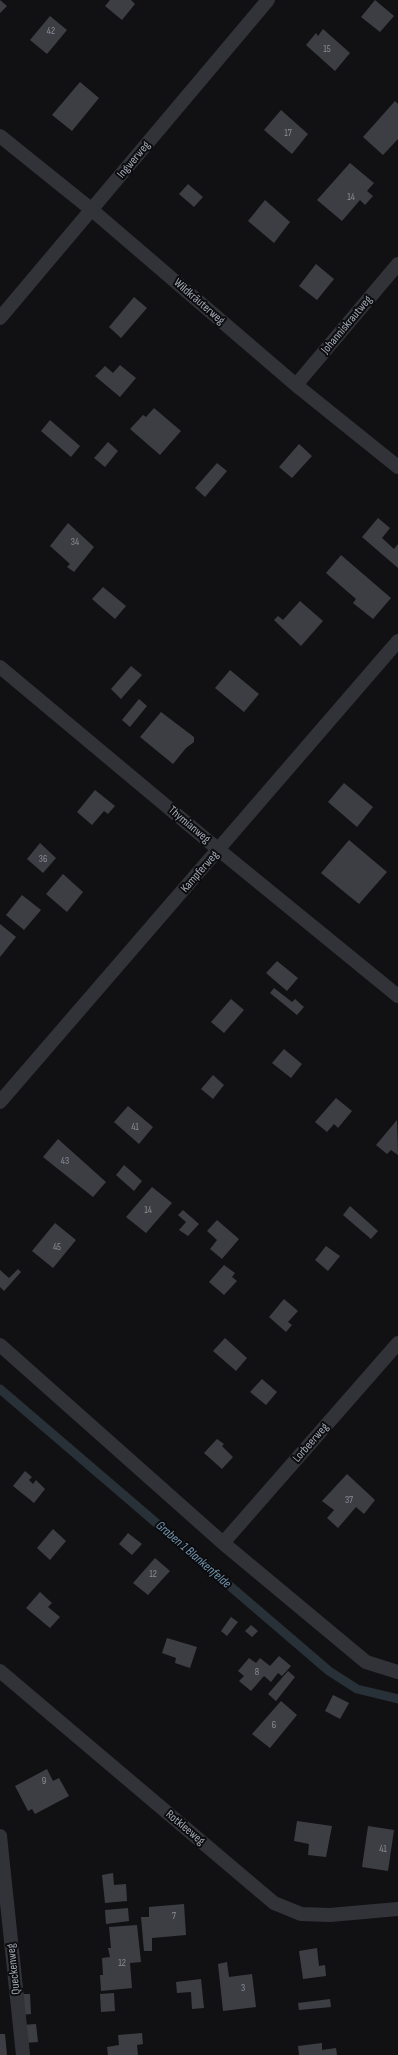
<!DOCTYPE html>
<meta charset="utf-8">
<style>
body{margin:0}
canvas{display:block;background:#111113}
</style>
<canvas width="398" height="2055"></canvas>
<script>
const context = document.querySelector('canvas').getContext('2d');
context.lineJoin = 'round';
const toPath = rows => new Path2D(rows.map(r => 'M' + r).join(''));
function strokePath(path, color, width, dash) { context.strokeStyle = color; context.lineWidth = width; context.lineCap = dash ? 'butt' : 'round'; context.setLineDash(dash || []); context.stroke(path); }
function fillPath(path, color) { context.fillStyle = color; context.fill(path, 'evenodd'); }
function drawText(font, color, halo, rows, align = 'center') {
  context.font = font + ' "Sofia Sans Condensed",sans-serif'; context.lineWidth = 4; context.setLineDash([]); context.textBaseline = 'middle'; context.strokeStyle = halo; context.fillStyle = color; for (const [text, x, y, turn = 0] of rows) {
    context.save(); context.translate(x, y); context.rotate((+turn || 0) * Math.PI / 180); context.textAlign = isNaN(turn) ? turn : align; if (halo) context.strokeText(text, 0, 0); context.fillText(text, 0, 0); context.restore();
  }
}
strokePath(toPath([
 [0,1389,329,1671,357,1689,398,1699]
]), '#273137', 9);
fillPath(toPath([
 [0,0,7,6,0,13],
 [110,0,131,0,135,4,122,20,105,6],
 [375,0,394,16,380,32,361,17],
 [50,16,67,30,47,54,30,40],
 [323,29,350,53,335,71,306,45,316,33,318,36],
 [80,82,99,98,72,131,52,115],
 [395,101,398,104,398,139,383,155,363,137],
 [281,110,308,134,292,154,264,130],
 [350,163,374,183,367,191,373,196,365,205,360,200,342,221,317,200],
 [188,184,203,197,194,207,179,194],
 [265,200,290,222,274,243,248,221],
 [316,264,334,279,317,300,299,286],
 [134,297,147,308,121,338,109,327],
 [120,365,136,378,120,397,95,376,105,366,113,373],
 [154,408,181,431,160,455,130,429,143,415,146,417],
 [50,420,80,446,71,457,41,431],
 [108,442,118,451,105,467,94,458],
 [299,444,312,456,292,478,279,467],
 [217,463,227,471,205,497,195,488],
 [378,518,390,528,382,538,394,549,398,544,398,568,362,537],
 [68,523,94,547,74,572,67,567,70,564,50,546],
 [341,555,391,598,373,619,353,603,356,599,326,573],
 [103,587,126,606,115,619,92,599],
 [300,601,323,621,301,646,274,620,278,616,283,620],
 [131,666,142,675,121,699,111,689],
 [230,670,259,694,244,712,215,688],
 [139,699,147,706,130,727,122,720],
 [161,712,194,737,194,742,186,748,173,764,140,737],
 [344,783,373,807,357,827,328,802],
 [95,790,115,806,108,814,104,811,92,825,77,812],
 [349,840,387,872,359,904,321,873],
 [40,843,56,858,43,873,27,859],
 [63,874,83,892,67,912,46,894],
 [22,895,41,910,24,930,6,915],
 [0,924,16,937,0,957],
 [277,961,298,978,287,991,266,973],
 [274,988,292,1002,295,999,304,1007,297,1015,270,993],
 [231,999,244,1010,224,1033,211,1022],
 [284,1049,302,1064,291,1078,272,1063],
 [213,1075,224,1085,213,1099,201,1089],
 [336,1098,352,1111,338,1128,334,1124,327,1132,315,1122],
 [128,1106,153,1127,139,1144,114,1122],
 [397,1120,398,1155,391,1150,387,1154,376,1145],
 [58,1139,106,1182,93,1197,43,1157],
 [124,1165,142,1181,134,1191,116,1175],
 [152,1187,172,1203,146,1233,126,1217],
 [350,1206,378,1231,371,1239,343,1215],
 [183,1210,199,1224,188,1236,179,1230,186,1222,178,1215],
 [217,1220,239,1239,222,1259,210,1249,217,1240,207,1231],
 [55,1223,76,1240,53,1268,32,1251],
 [326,1246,340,1256,328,1271,315,1260],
 [224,1265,235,1273,232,1277,237,1281,224,1295,209,1282],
 [18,1269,21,1272,4,1291,0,1287,0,1270,9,1278],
 [284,1299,298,1311,288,1322,292,1325,286,1332,269,1317],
 [225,1338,247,1358,236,1371,213,1351],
 [262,1379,277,1392,266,1405,250,1392],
 [217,1439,224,1444,222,1446,233,1457,222,1469,204,1453],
 [25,1471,32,1477,29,1480,33,1484,36,1480,45,1489,34,1503,13,1486],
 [347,1474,375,1500,364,1514,356,1507,338,1528,327,1518,334,1510,322,1501],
 [53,1529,66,1541,50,1560,37,1548],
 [128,1533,142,1544,132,1555,119,1544],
 [155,1558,170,1571,148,1595,133,1583],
 [40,1592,52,1603,48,1607,60,1617,50,1628,26,1608],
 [231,1617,238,1622,227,1636,221,1631],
 [251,1625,258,1631,252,1637,245,1631],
 [167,1638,197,1647,190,1668,175,1663,176,1658,162,1653],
 [279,1656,291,1666,282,1676,278,1673,271,1682,264,1676,251,1691,239,1681,244,1676,238,1671,249,1658,256,1663,260,1658,270,1666],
 [288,1671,295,1677,276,1701,268,1694],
 [333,1695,349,1703,340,1719,325,1711],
 [281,1701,297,1715,270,1748,252,1734],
 [47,1769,53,1781,59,1778,69,1796,35,1814,32,1809,28,1811,15,1786],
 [297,1821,332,1826,326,1857,308,1855,309,1844,294,1841],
 [368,1826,394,1830,388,1871,362,1867],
 [113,1873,114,1885,126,1884,127,1901,105,1903,102,1875],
 [184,1904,186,1935,152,1938,152,1951,144,1951,141,1917,149,1917,149,1907],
 [128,1908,129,1921,106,1924,105,1910],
 [137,1925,141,1962,130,1963,132,1988,101,1991,100,1975,103,1975,102,1958,110,1957,108,1948,111,1948,109,1927],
 [317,1948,319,1966,325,1965,326,1976,303,1979,299,1951],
 [227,1962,229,1977,252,1974,256,2007,223,2011,218,1964],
 [201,1979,204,2008,192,2009,191,1992,177,1993,176,1982],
 [114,1993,115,2011,101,2012,100,1994],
 [21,1994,30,1994,31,2014,22,2015],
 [330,1999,331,2007,299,2010,298,2003],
 [36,2024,38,2042,24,2043,22,2025],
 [142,2033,143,2044,137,2045,138,2055,108,2055,107,2047,119,2045,118,2035],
 [0,2034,5,2034,7,2055,0,2055],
 [322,2043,322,2050,336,2048,337,2055,299,2055,298,2046]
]), '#3d3e43');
strokePath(toPath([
 [0,136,92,210,296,385,398,467],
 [0,318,268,0],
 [296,385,398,264],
 [0,667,219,850,398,996],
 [0,1102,398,641],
 [0,1345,223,1543,366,1662,398,1672],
 [223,1543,398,1343],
 [0,1671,274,1903,301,1914,330,1915,398,1909],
 [0,1836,23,2055]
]), '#323338', 14);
drawText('10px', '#888e98', null, [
 ["42",51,31],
 ["15",327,49],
 ["17",288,133],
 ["14",351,197],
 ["34",75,542],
 ["36",43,859],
 ["41",135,1127],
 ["43",65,1161],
 ["14",148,1210],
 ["45",57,1247],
 ["37",349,1500],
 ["12",153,1574],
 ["8",257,1672],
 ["6",274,1725],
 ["9",44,1781],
 ["41",383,1849],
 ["7",174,1916],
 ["12",122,1963],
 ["3",243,1988]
]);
drawText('12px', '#a1a8b5', '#0c0c0e', [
 ["Ingwerweg",134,160,-50],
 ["Wildkräuterweg",199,302,41],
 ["Johanniskrautweg",347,325,-50],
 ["Thymianweg",189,825,40],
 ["Kampferweg",200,872,-49],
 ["Lorbeerweg",311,1443,-49],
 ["Rotkleeweg",185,1828,40],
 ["Queckenweg",14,1969,-96]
]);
drawText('italic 13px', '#7599b3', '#0c0c0e', [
 ["Graben 1 Blankenfelde",193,1555,41]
]);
</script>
